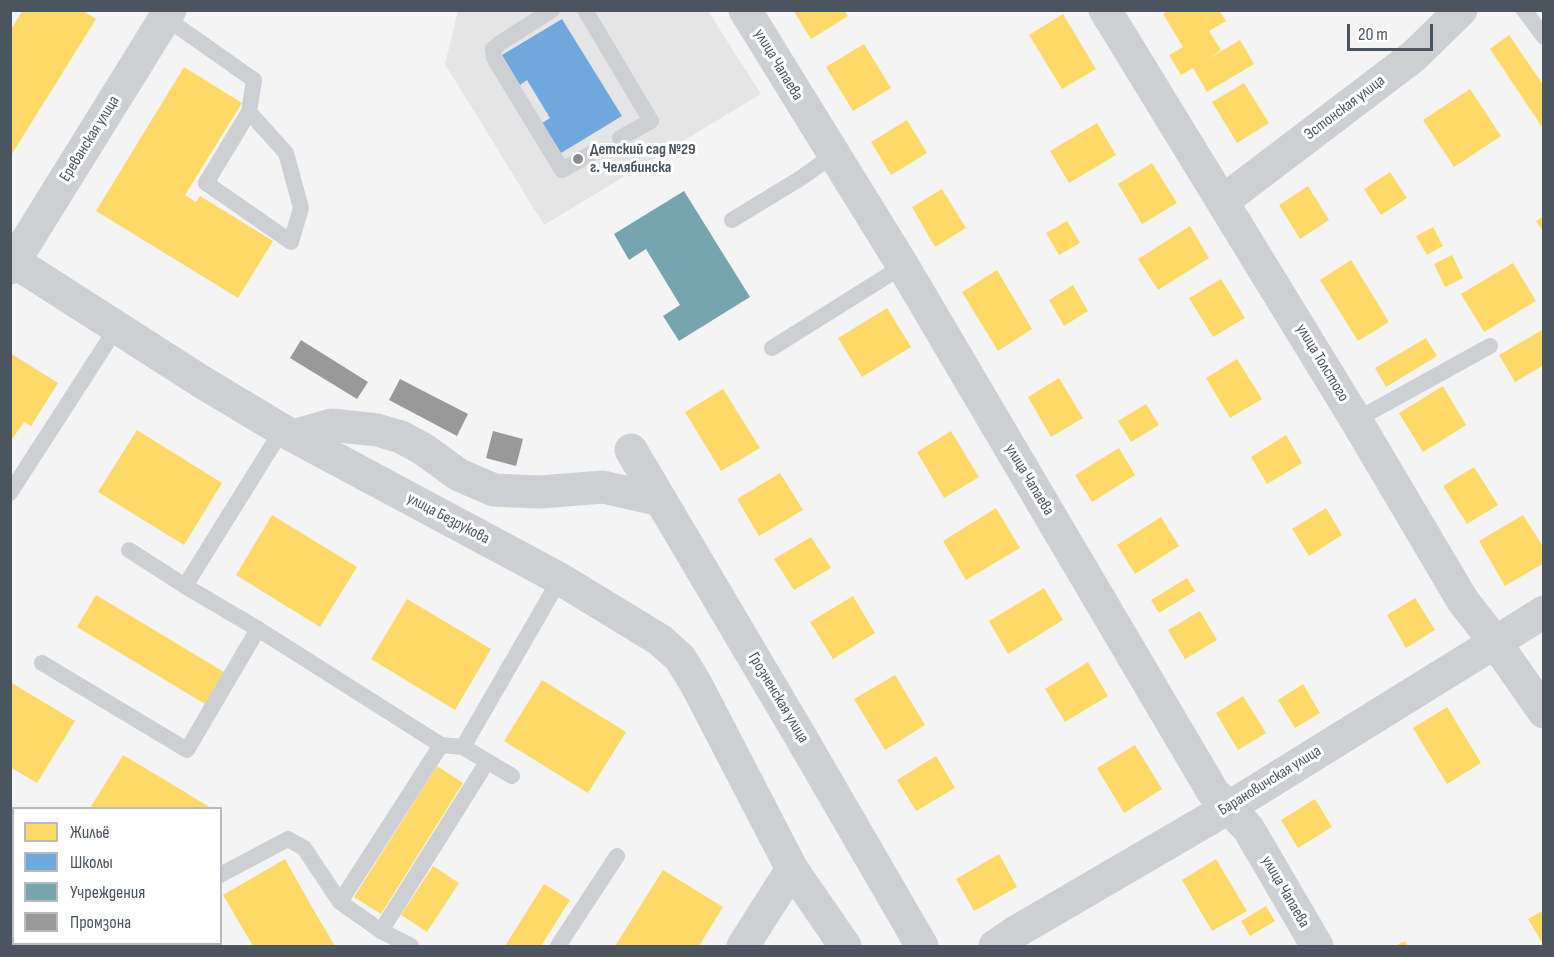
<!DOCTYPE html>
<meta charset="utf-8">
<style>
body{margin:0}
#map{position:relative;width:1554px;height:957px;overflow:hidden;background:#f4f4f4;font-family:"Sofia Sans Condensed",sans-serif}
canvas{display:block}
.frame{position:absolute;inset:0;border:12px solid #4b5560;pointer-events:none}
.legend{position:absolute;left:12px;top:807px;width:210px;height:138px;box-sizing:border-box;background:#fff;border:2px solid #b7bbbf;margin:0;padding:8px 10px;list-style:none;font-size:18px;color:#4b5560}
.legend li{display:flex;align-items:center;gap:12px;height:30px}
.legend b{width:30px;border:2px solid #b7bbbf}
.scale{position:absolute;left:1347px;top:24px;width:86px;height:27px;box-sizing:border-box;border:3px solid #4b5560;border-top:0;padding-left:8px;font-size:18px;line-height:21px;white-space:nowrap;color:#4b5560;-webkit-text-stroke:4px #fff;paint-order:stroke}
</style>
<div id="map">
<canvas width="1554" height="957"></canvas>
<div class="frame"></div>
<ul class="legend">
<li><b style="height:16px;background:#ffd966"></b>Жильё</li>
<li><b style="height:16px;background:#6fa8dc"></b>Школы</li>
<li><b style="height:16px;background:#76a5af"></b>Учреждения</li>
<li><b style="height:16px;background:#999"></b>Промзона</li>
</ul>
<div class="scale">20 m</div>
</div>
<script>
const context = document.querySelector('canvas').getContext('2d');
context.lineJoin = 'round';
function fillPath(path, color) { context.fillStyle = color; context.fill(path, 'evenodd'); }
const toPath = rows => new Path2D(rows.map(r => 'M' + r).join(''));
function strokePath(path, color, width, dash) { context.strokeStyle = color; context.lineWidth = width; context.lineCap = dash ? 'butt' : 'round'; context.setLineDash(dash || []); context.stroke(path); }
function drawText(font, color, halo, rows, align = 'center') {
  context.font = font + ' "Sofia Sans Condensed",sans-serif'; context.lineWidth = 6; context.setLineDash([]); context.textBaseline = 'middle'; context.strokeStyle = halo; context.fillStyle = color; for (const [text, x, y, turn = 0] of rows) {
    context.save(); context.translate(x, y); context.rotate((+turn || 0) * Math.PI / 180); context.textAlign = isNaN(turn) ? turn : align; if (halo) context.strokeText(text, 0, 0); context.fillText(text, 0, 0); context.restore();
  }
}
fillPath(toPath([
 [458,11,708,11,761,94,544,225,445,64]
]), '#e6e5e6');
fillPath(toPath([
 [11,928,13,929,14,944,51,944,52,946,11,946],
 [137,944,195,944,197,946,142,946]
]), '#daf2e5');
fillPath(toPath([
 [23,10,82,10,96,19,10,157,10,31],
 [793,10,844,10,848,16,811,39],
 [1168,10,1219,10,1226,21,1209,31,1221,50,1208,59,1240,40,1254,64,1207,92,1193,68,1181,75,1169,55,1183,47,1163,14],
 [1063,14,1096,69,1062,89,1029,35],
 [1509,35,1544,86,1544,130,1490,49],
 [864,44,891,88,853,111,826,67],
 [184,67,242,103,185,195,196,202,200,196,273,241,238,298,96,211],
 [1244,83,1269,123,1237,143,1212,102],
 [1470,89,1501,136,1454,167,1423,120],
 [907,120,927,153,891,175,871,142],
 [1097,123,1116,155,1069,183,1050,151],
 [1152,163,1177,203,1142,224,1118,184],
 [1390,172,1407,198,1381,215,1364,189],
 [1308,186,1329,220,1300,239,1279,205],
 [942,189,966,228,935,247,912,207],
 [1544,216,1544,233,1536,221],
 [1067,221,1080,243,1059,255,1046,233],
 [1190,226,1209,258,1158,290,1138,259],
 [1433,227,1443,246,1427,255,1416,236],
 [1452,255,1463,278,1445,287,1434,264],
 [1351,260,1389,322,1358,341,1320,280],
 [1513,263,1536,301,1484,332,1461,294],
 [997,270,1032,329,998,351,962,292],
 [1221,279,1245,318,1213,337,1189,298],
 [1073,285,1088,311,1064,326,1049,300],
 [887,308,911,347,862,377,838,338],
 [1544,329,1544,365,1515,382,1499,355],
 [1426,338,1437,356,1386,387,1375,368],
 [10,353,58,383,31,426,24,422,10,442],
 [1237,359,1262,399,1230,418,1206,378],
 [1059,378,1083,418,1051,437,1028,397],
 [1443,386,1466,425,1423,452,1399,413],
 [723,389,760,448,721,471,685,412],
 [1146,404,1159,425,1131,442,1118,421],
 [137,430,222,483,184,545,98,492],
 [951,431,979,477,944,498,917,452],
 [1286,435,1302,463,1267,484,1251,457],
 [1119,448,1135,475,1092,502,1075,475],
 [1474,467,1498,505,1467,524,1443,486],
 [780,473,803,510,759,536,737,499],
 [996,508,1020,548,966,580,943,541],
 [1326,508,1342,535,1309,556,1292,529],
 [272,515,357,567,320,627,236,575],
 [1523,515,1544,548,1544,563,1505,586,1479,541],
 [1161,517,1179,546,1135,574,1117,545],
 [811,537,831,568,794,590,774,559],
 [1187,578,1195,591,1159,613,1151,600],
 [1044,588,1063,620,1008,654,989,621],
 [96,595,224,672,205,704,77,627],
 [853,596,875,633,833,659,810,622],
 [1415,598,1435,630,1406,648,1387,615],
 [407,599,491,649,455,710,371,659],
 [1200,611,1217,640,1185,659,1168,630],
 [1088,662,1108,696,1065,722,1045,689],
 [895,675,925,725,885,750,854,699],
 [542,680,626,732,588,793,504,741],
 [10,682,75,721,37,783,10,767],
 [1303,684,1320,713,1295,728,1278,700],
 [1243,696,1266,733,1238,750,1216,713],
 [1447,707,1481,763,1447,784,1413,728],
 [1135,745,1162,789,1124,813,1097,768],
 [123,755,170,783,211,808,90,808],
 [936,756,955,788,916,811,897,780],
 [437,766,463,783,381,914,354,897],
 [1315,799,1332,827,1298,848,1281,820],
 [999,854,1017,887,974,911,956,879],
 [285,859,309,902,335,946,253,946,223,895],
 [1216,859,1247,911,1212,931,1182,880],
 [433,866,459,883,427,932,401,915],
 [663,870,723,907,699,946,615,946],
 [544,884,570,900,541,946,505,946],
 [1266,906,1275,921,1250,936,1241,921],
 [1544,910,1544,946,1528,919],
 [1405,941,1408,946,1395,946]
]), '#ffd966');
fillPath(toPath([
 [562,19,622,116,561,153,542,123,550,118,527,80,520,85,502,55]
]), '#6fa8dc');
fillPath(toPath([
 [684,191,750,297,679,341,663,316,680,305,646,249,629,260,614,234]
]), '#76a5af');
fillPath(toPath([
 [301,340,368,382,357,399,290,358],
 [400,379,468,414,457,436,389,400],
 [493,431,523,439,516,466,486,458]
]), '#999');
strokePath(toPath([
 [552,10,500,43,493,49,494,58,562,170,594,152],
 [585,10,651,121,620,138],
 [1524,10,1544,37],
 [160,14,254,80,249,112,206,183,291,242,301,208,286,153,249,112],
 [732,220,801,178,833,155],
 [772,348,903,266],
 [1356,420,1490,346],
 [10,493,117,327],
 [129,550,185,586,258,629,441,745,463,747,512,776],
 [185,586,282,430],
 [42,663,187,750,258,629],
 [463,747,560,579],
 [220,875,288,839,304,848,340,902,381,931,411,946],
 [340,902,441,745],
 [381,931,487,762],
 [558,946,617,856]
]), '#cdcfd2', 16);
strokePath(toPath([
 [745,10,903,266,1213,792,1248,828,1317,946],
 [1105,10,1356,420,1463,601,1495,642,1544,712],
 [1223,201,1414,56,1461,10],
 [10,259,202,382,282,430,560,579,660,640,680,658,696,684,792,869,845,946],
 [10,268,170,10],
 [293,436,332,425,377,430,401,437,423,449,459,475,494,490,540,492,603,487,660,500],
 [631,450,799,734,922,946],
 [743,946,792,869],
 [995,946,1014,933,1228,808,1544,612]
]), '#cdcfd2', 33);
for (const [x, y, r, color] of [
 [578,159,6,"#868d94"]
]) { const dot = new Path2D(); dot.arc(x, y, r, 0, 2 * Math.PI); context.fillStyle = color; context.fill(dot); strokePath(dot, '#fff', 2); }
drawText('16px', '#4b5560', '#fff', [
 ["улица Чапаева",778,65,59],
 ["Эстонская улица",1345,108,-37],
 ["Ереванская улица",90,139,-58],
 ["улица Толстого",1322,363,59],
 ["улица Чапаева",1029,480,59],
 ["улица Безрукова",448,519,28],
 ["Грозненская улица",778,698,59],
 ["Барановичская улица",1270,781,-32],
 ["улица Чапаева",1285,892,60]
]);
drawText('bold 16px', '#4b5560', '#fff', [
 ["Детский сад №29",590,150],
 ["г. Челябинска",590,168]
], 'left');
</script>
